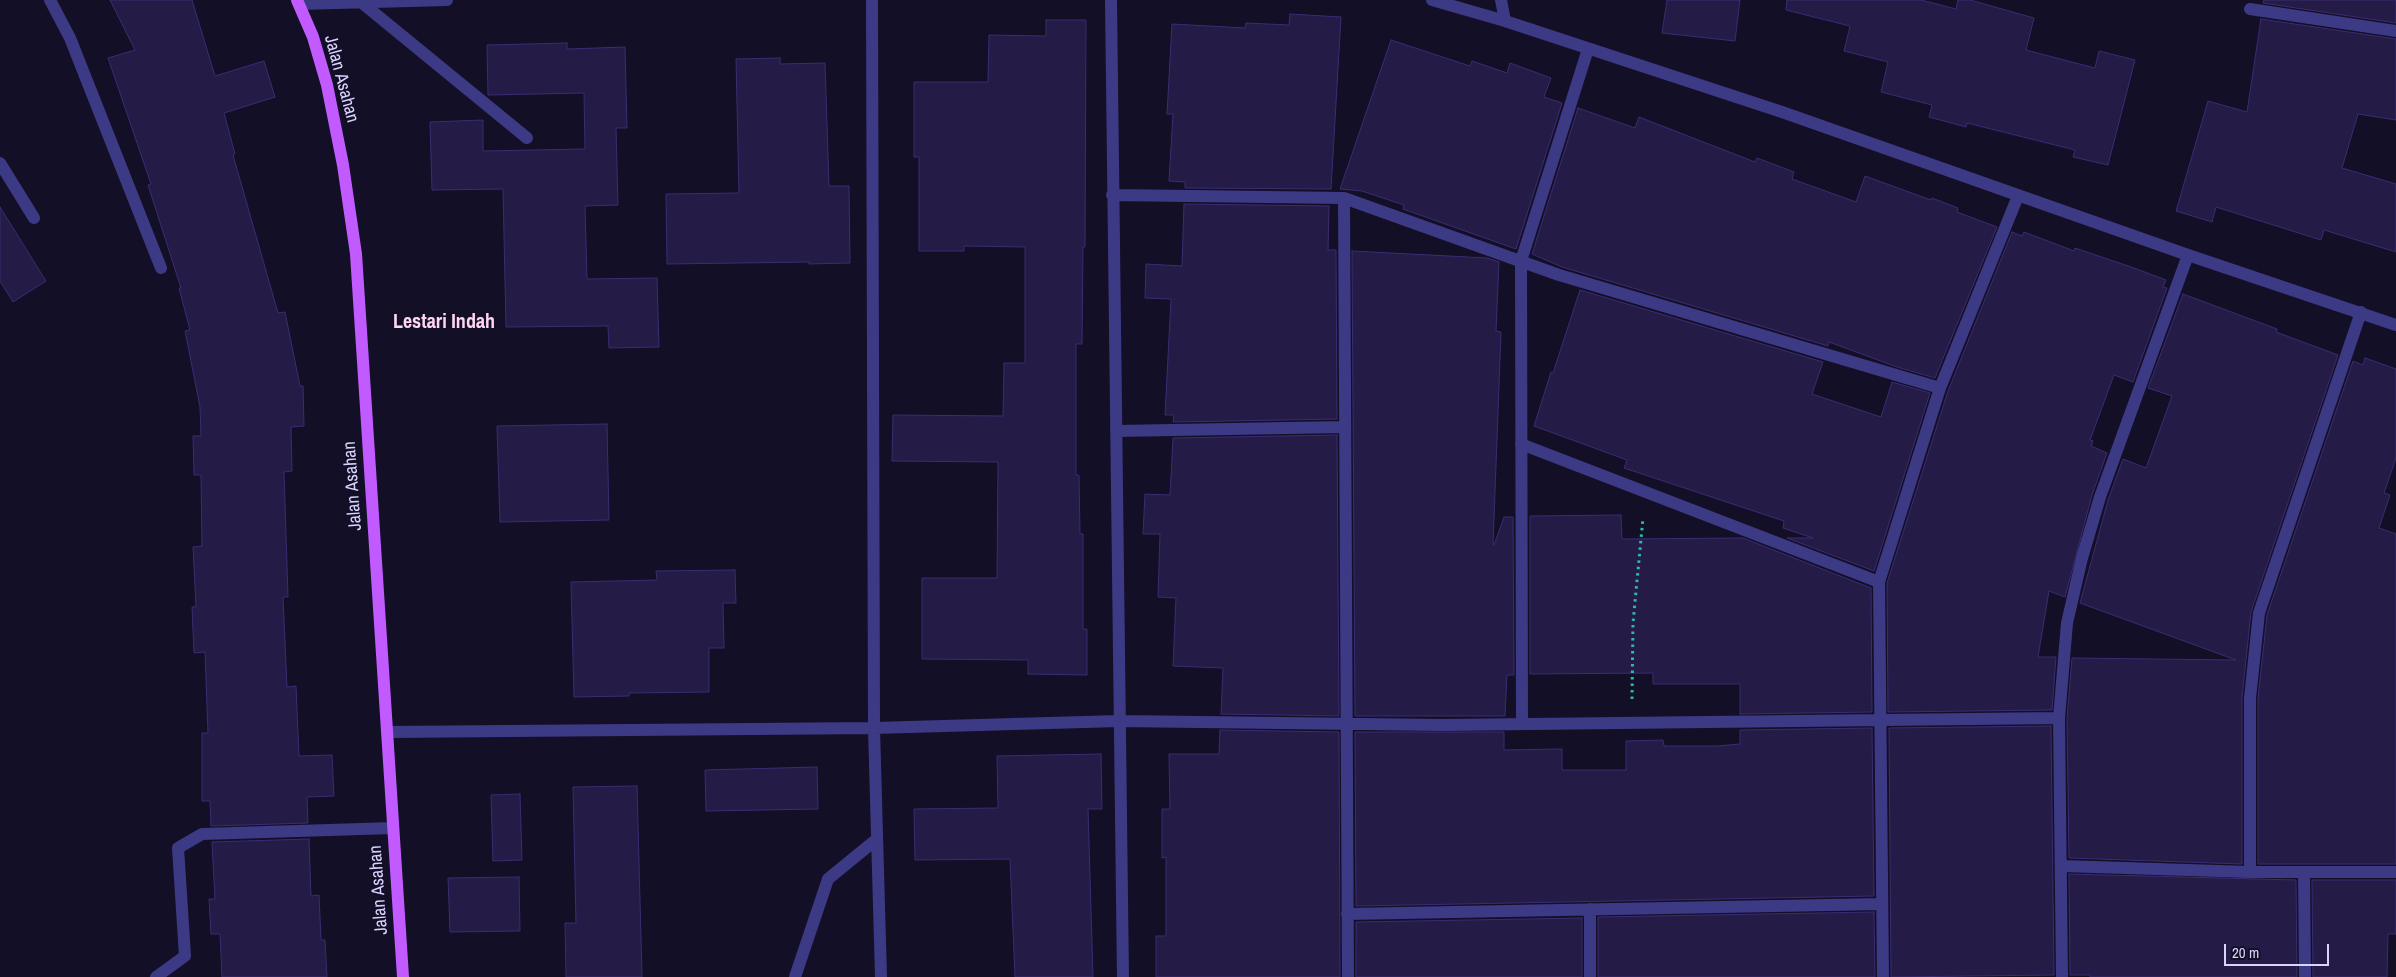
<!DOCTYPE html>
<style>
body{margin:0}
#map{position:relative;width:2396px;height:977px;overflow:hidden;background:#130f26;font-family:"Archivo Narrow",sans-serif}
canvas{display:block}
.scale{position:absolute;left:2224px;top:944px;width:105px;height:22px;box-sizing:border-box;border:2px solid #d9d4ff;border-top:0;padding-left:6px;font-size:15px;line-height:18px;white-space:nowrap;color:#d9d4ff;-webkit-text-stroke:4px #130f26;paint-order:stroke}
</style>
<div id="map">
<canvas width="2396" height="977"></canvas>
<div class="scale">20 m</div>
</div>
<script>
const context = document.querySelector('canvas').getContext('2d');
context.lineJoin = 'round';
function fillPath(path, color) { context.fillStyle = color; context.fill(path, 'evenodd'); }
const toPath = rows => new Path2D(rows.map(r => 'M' + r).join(''));
function strokePath(path, color, width, dash) { context.strokeStyle = color; context.lineWidth = width; context.lineCap = dash ? 'butt' : 'round'; context.setLineDash(dash || []); context.stroke(path); }
function drawText(font, color, halo, rows, align = 'center') {
  context.font = font + ' "Archivo Narrow",sans-serif'; context.lineWidth = 4; context.setLineDash([]); context.textBaseline = 'middle'; context.strokeStyle = halo; context.fillStyle = color; for (const [text, x, y, turn = 0] of rows) {
    context.save(); context.translate(x, y); context.rotate((+turn || 0) * Math.PI / 180); context.textAlign = isNaN(turn) ? turn : align; if (halo) context.strokeText(text, 0, 0); context.fillText(text, 0, 0); context.restore();
  }
}
const building = toPath([
 [110,0,192,0,215,76,264,61,275,97,224,113,235,154,233,155,278,313,285,312,300,386,303,386,304,426,291,427,292,471,284,472,288,597,283,597,287,687,296,686,299,756,332,755,334,796,307,797,308,823,211,826,210,801,202,801,202,733,208,733,205,652,194,653,192,607,196,607,193,547,202,546,201,475,194,475,193,436,201,436,200,407,185,331,190,330,179,288,181,288,148,185,151,184,108,58,135,50,110,0],
 [1667,0,1740,0,1735,41,1662,33,1667,0],
 [1787,0,1921,0,1956,9,1958,0,1970,0,2034,18,2026,50,2095,68,2099,51,2135,60,2108,165,2073,157,2075,150,1967,123,1966,127,1929,117,1932,105,1881,92,1888,62,1844,51,1850,26,1786,10,1787,0],
 [2264,0,2396,0,2396,23,2263,3,2264,0],
 [1290,14,1341,17,1331,189,1185,188,1185,182,1169,181,1173,114,1167,114,1172,24,1245,28,1246,23,1289,25,1290,14],
 [2261,19,2396,39,2396,120,2358,114,2342,168,2396,184,2396,252,2324,230,2321,240,2216,207,2212,222,2176,211,2208,101,2247,112,2261,19],
 [1046,20,1086,20,1085,247,1083,247,1082,344,1076,344,1076,475,1079,475,1080,534,1083,534,1083,629,1087,629,1087,675,1028,674,1028,660,922,659,922,578,997,578,998,462,892,461,893,415,1003,416,1004,363,1025,363,1025,247,964,246,964,251,919,251,919,157,914,157,914,82,988,82,989,35,1046,36,1046,20],
 [1391,40,1470,66,1472,61,1507,73,1510,63,1551,78,1544,97,1562,103,1516,249,1403,209,1404,205,1362,191,1340,189,1391,40],
 [567,43,567,49,625,47,627,128,616,128,618,205,585,206,587,279,657,278,659,347,609,348,608,326,506,327,503,189,432,190,430,122,483,120,483,151,585,149,584,93,488,95,487,45,567,43],
 [780,58,780,64,825,63,829,186,849,186,850,263,809,264,809,262,667,264,666,194,739,193,736,59,780,58],
 [1578,108,1635,128,1639,117,1755,162,1757,158,1794,172,1792,179,1856,202,1865,176,1931,200,1932,198,1958,208,1957,212,1997,227,1935,378,1897,367,1829,342,1828,346,1562,267,1532,254,1578,108],
 [1184,204,1329,206,1328,250,1336,250,1337,419,1173,422,1174,415,1165,415,1171,299,1145,298,1146,264,1182,266,1184,204],
 [0,207,46,281,13,302,0,281,0,207],
 [2012,232,2022,236,2024,232,2074,251,2075,248,2134,268,2166,280,2163,287,2167,288,2133,382,2114,375,2090,440,2093,441,2091,446,2107,453,2092,495,2065,597,2049,591,2038,657,2056,657,2052,710,1888,712,1887,583,1948,391,2012,232],
 [1352,251,1487,258,1499,262,1496,331,1501,332,1493,545,1494,545,1504,517,1513,517,1514,675,1507,675,1505,716,1355,716,1352,251],
 [1580,290,1823,362,1812,394,1881,417,1892,382,1930,393,1874,571,1787,538,1813,538,1783,528,1784,521,1624,468,1627,460,1534,426,1551,372,1553,373,1580,290],
 [2183,294,2277,329,2276,332,2338,355,2251,612,2242,698,2242,864,2069,858,2067,718,2072,658,2236,660,2080,603,2108,500,2123,459,2146,468,2172,396,2148,388,2183,294],
 [2365,358,2396,369,2396,458,2384,493,2390,495,2379,528,2396,534,2396,864,2258,864,2258,698,2267,615,2353,361,2363,365,2365,358],
 [607,424,609,520,500,522,497,426,607,424],
 [1337,435,1339,716,1221,714,1223,668,1173,666,1176,598,1158,597,1160,534,1143,534,1145,494,1170,495,1173,438,1337,435],
 [1621,515,1622,539,1743,538,1871,588,1872,712,1740,714,1740,684,1653,684,1653,673,1530,674,1530,516,1621,515],
 [735,570,736,603,723,603,724,648,709,648,709,692,629,693,629,696,574,697,571,582,657,580,656,571,735,570],
 [2051,726,2054,975,1891,977,1889,728,2051,726],
 [1872,728,1874,896,1356,906,1355,732,1504,732,1504,750,1562,749,1562,770,1626,770,1626,741,1663,740,1664,746,1717,746,1740,744,1740,730,1872,728],
 [1220,730,1339,732,1340,977,1156,977,1156,936,1166,936,1166,857,1162,858,1162,809,1170,809,1169,754,1219,754,1220,730],
 [1101,754,1102,809,1088,809,1093,977,1015,977,1010,859,915,860,914,809,998,808,997,756,1101,754],
 [817,767,818,809,706,811,705,770,817,767],
 [637,786,642,977,566,977,565,923,576,923,573,787,637,786],
 [520,794,522,860,493,861,491,795,520,794],
 [309,839,311,896,319,895,321,940,325,940,327,977,222,977,220,934,211,934,209,899,215,899,212,842,309,839],
 [2069,874,2296,880,2297,977,2090,977,2090,975,2070,975,2069,874],
 [519,877,520,931,450,932,448,878,519,877],
 [2312,880,2396,880,2396,934,2388,934,2387,977,2313,977,2312,880],
 [1874,912,1875,977,1598,977,1598,917,1874,912],
 [1582,918,1582,977,1356,977,1356,922,1582,918]
]);
fillPath(building, '#241b47');
strokePath(building, '#3b2d73', 1);
strokePath(toPath([
 [1632,699,1633,623,1643,518]
]), '#2fb8b0', 3, [2.5, 4]);
strokePath(toPath([
 [50,0,70,38,161,268],
 [872,0,874,728,881,977],
 [1111,0,1123,977],
 [1432,0,1505,21,1782,112,2188,255,2396,325],
 [1501,0,1505,21],
 [361,2,527,138],
 [299,4,447,0],
 [2250,9,2396,31],
 [0,163,34,218],
 [1112,195,1344,198,1559,275,1940,388],
 [1344,198,1348,977],
 [1116,431,1345,427],
 [1521,444,1879,582],
 [1522,724,1521,261,1588,49],
 [387,732,874,728,1119,721,1443,725,2059,718],
 [2062,866,2250,872,2396,872],
 [2250,872,2250,698,2259,613,2361,312],
 [2304,872,2305,977],
 [1347,914,1882,904],
 [156,977,185,956,178,848,202,834,393,828],
 [795,977,828,879,877,839],
 [1590,977,1590,909],
 [1883,977,1879,582,1940,388,2018,196],
 [2062,977,2059,718,2067,623,2082,558,2100,497,2188,255]
]), '#3d3a85', 12);
strokePath(toPath([
 [297,0,313,37,327,85,343,165,356,254,403,977]
]), '#c25bff', 12);
drawText('18px', '#d9d4ff', '#130f26', [
 ["Jalan Asahan",341,79,75],
 ["Jalan Asahan",353,486,-94],
 ["Jalan Asahan",379,890,-94]
]);
drawText('bold 20px', '#ffd6f0', '#130f26', [
 ["Lestari Indah",444,323]
]);
</script>
